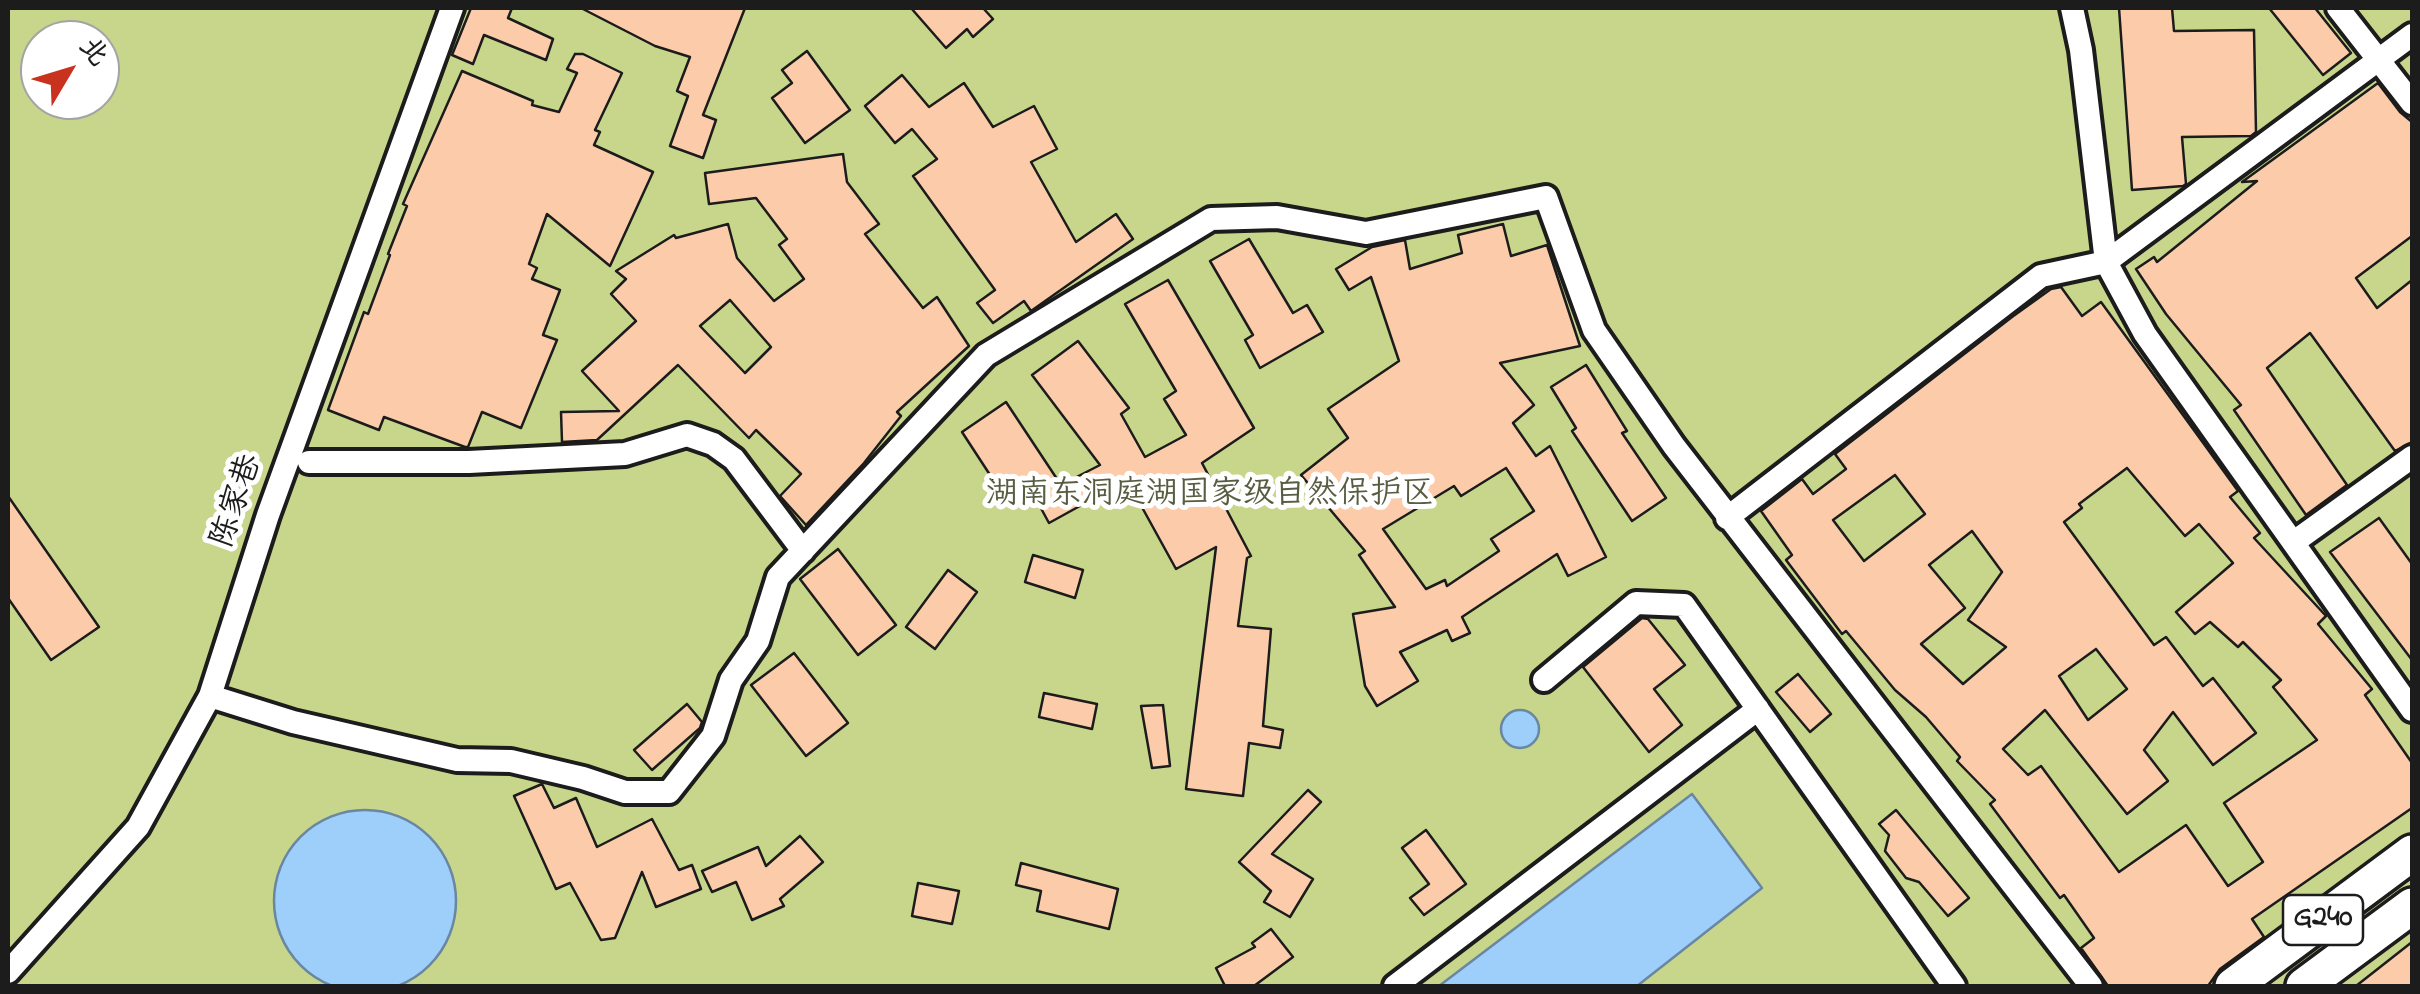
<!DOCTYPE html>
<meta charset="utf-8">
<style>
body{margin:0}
#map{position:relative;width:2420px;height:994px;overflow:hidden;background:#feefe6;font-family:"Indie Flower","LXGW WenKai TC",sans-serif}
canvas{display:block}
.frame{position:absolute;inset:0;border:10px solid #1c1c1c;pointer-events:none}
.north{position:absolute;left:20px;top:20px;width:100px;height:100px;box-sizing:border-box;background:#fff;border:2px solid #a4a4a4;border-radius:50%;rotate:52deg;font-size:28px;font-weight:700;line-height:40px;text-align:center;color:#1c1c1c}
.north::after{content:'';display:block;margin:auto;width:35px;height:45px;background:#c8321e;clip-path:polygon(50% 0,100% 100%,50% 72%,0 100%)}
</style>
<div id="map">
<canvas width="2420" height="994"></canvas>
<div class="frame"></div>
<div class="north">北</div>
</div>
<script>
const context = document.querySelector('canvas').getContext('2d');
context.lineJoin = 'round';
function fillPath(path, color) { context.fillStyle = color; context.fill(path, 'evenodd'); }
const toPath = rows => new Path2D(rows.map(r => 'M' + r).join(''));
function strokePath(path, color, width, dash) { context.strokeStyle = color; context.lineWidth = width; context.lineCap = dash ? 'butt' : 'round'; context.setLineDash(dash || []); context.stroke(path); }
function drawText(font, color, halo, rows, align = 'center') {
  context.font = font + ' "Indie Flower","LXGW WenKai TC",sans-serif'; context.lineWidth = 10; context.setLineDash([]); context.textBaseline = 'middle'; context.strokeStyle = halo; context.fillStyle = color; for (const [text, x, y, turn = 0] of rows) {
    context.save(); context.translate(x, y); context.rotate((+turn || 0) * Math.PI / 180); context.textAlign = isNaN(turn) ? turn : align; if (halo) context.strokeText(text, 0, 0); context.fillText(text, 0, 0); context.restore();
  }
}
fillPath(toPath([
 [8,8,2412,8,2412,986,8,986],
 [40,40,100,40,100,100,40,100]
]), '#c7d68a');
const water = toPath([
 '1501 729a19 19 0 1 1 38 0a19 19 0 1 1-38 0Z',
 [1692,794,1762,888,1637,986,1439,986,1692,794],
 '274 901a91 91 0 1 1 182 0a91 91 0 1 1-182 0Z'
]);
fillPath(water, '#9ecefa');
strokePath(water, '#6a87a1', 2.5);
const building = toPath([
 [471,8,512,8,508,18,553,39,546,60,484,35,473,64,452,55,471,8],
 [581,8,745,8,703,115,716,120,703,158,670,146,688,96,677,91,690,57,655,46,581,8],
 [911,8,983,8,993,19,973,37,967,29,946,48,911,8],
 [2119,8,2172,8,2174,31,2254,30,2256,132,2251,136,2182,137,2186,184,2183,186,2132,190,2119,8],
 [2269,8,2315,8,2351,53,2323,75,2269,8],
 [807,51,850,110,805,143,772,98,792,83,782,70,807,51],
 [575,54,583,54,622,73,595,130,600,132,594,145,653,172,610,266,547,214,529,264,537,268,532,279,560,290,543,335,557,340,521,428,482,412,468,447,465,447,384,417,379,430,328,410,364,312,368,314,390,255,388,254,407,206,403,204,462,71,533,101,532,105,559,112,577,73,567,69,575,54],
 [902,75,929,107,964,83,993,127,1034,106,1057,149,1031,162,1076,242,1116,214,1133,239,1031,311,1024,301,993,323,977,303,995,290,913,176,937,159,912,129,895,143,865,106,902,75],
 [2378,83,2400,112,2412,122,2412,236,2356,278,2377,308,2412,280,2412,442,2395,451,2310,333,2267,368,2347,485,2306,515,2234,410,2241,405,2166,314,2136,269,2154,257,2157,262,2257,181,2242,182,2378,83],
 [843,154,847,182,879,224,865,234,923,308,937,297,969,346,897,412,901,416,864,463,806,525,780,496,801,474,756,430,749,438,678,365,597,440,562,442,561,412,619,411,582,371,636,321,611,294,626,279,616,271,674,235,676,238,728,224,737,258,774,301,804,279,779,245,787,239,756,198,709,204,705,173,843,154],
 [730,300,771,347,745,373,700,326,730,300],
 [1503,224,1511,256,1547,245,1580,346,1500,363,1534,405,1513,423,1536,456,1550,446,1606,557,1568,576,1557,554,1462,617,1470,633,1452,641,1447,630,1400,652,1418,681,1377,706,1365,686,1353,614,1395,607,1359,555,1365,551,1301,475,1348,438,1328,409,1399,361,1371,277,1349,290,1336,269,1372,247,1405,240,1410,269,1462,253,1458,235,1503,224],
 [1506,468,1534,511,1491,539,1499,551,1447,586,1445,580,1426,589,1383,529,1454,486,1461,496,1506,468],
 [1249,239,1293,313,1307,305,1323,332,1260,368,1245,340,1253,335,1210,261,1249,239],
 [1168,280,1254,428,1202,463,1251,556,1247,558,1238,626,1271,629,1263,726,1283,730,1280,748,1249,743,1243,796,1186,789,1216,547,1176,569,1127,480,1049,523,1031,490,1009,504,962,432,1006,402,1061,485,1100,465,1032,375,1078,341,1129,408,1121,414,1145,457,1186,435,1164,399,1176,391,1125,304,1168,280],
 [2061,287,2082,316,2101,302,2238,491,2230,497,2260,533,2254,538,2326,616,2318,624,2372,689,2365,695,2412,763,2412,808,2252,919,2264,937,2220,969,2208,986,2108,986,2081,948,2094,938,2064,895,2060,898,1990,804,1995,800,1957,761,1960,757,1926,717,1895,690,1846,631,1842,634,1786,560,1792,555,1761,511,1802,479,1813,494,1846,469,1835,454,2012,317,2051,289,2061,287],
 [2127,468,2185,536,2199,524,2233,563,2176,612,2195,634,2210,622,2238,647,2243,642,2281,680,2273,687,2317,740,2224,803,2263,862,2228,886,2186,825,2119,872,2041,766,2028,775,2003,749,2045,710,2127,814,2168,781,2144,750,2173,712,2213,765,2256,733,2213,678,2203,686,2166,637,2154,645,2064,522,2082,508,2079,504,2127,468],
 [1895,475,1925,514,1864,561,1833,520,1895,475],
 [1972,531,2002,572,1968,620,2006,647,1963,684,1921,644,1965,608,1929,565,1972,531],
 [2096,649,2127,689,2088,720,2059,676,2096,649],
 [1586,365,1627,431,1622,433,1666,498,1632,521,1572,431,1576,428,1551,387,1586,365],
 [8,496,99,627,51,660,8,598,8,496],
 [2379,518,2412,564,2412,660,2330,552,2379,518],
 [838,549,896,625,858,655,800,579,838,549],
 [1033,555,1083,570,1075,598,1025,582,1033,555],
 [948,570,977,592,935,649,906,627,948,570],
 [1642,618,1648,619,1685,665,1654,689,1682,725,1649,752,1583,667,1642,618],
 [794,653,848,723,806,756,751,685,794,653],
 [1798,674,1831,714,1810,732,1776,692,1798,674],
 [1044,693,1097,704,1092,729,1039,717,1044,693],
 [687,704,702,722,700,728,652,770,634,750,687,704],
 [1163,705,1170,766,1152,768,1141,706,1163,705],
 [542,784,554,808,576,798,597,847,652,819,679,870,692,865,701,889,656,907,642,872,615,938,601,940,570,883,556,889,514,796,542,784],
 [1308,790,1321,802,1272,854,1313,879,1290,917,1264,902,1271,891,1239,862,1308,790],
 [1896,810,1969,898,1948,916,1919,882,1906,878,1885,851,1889,835,1879,824,1896,810],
 [1426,830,1466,884,1424,915,1410,898,1429,884,1402,848,1426,830],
 [800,836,823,862,780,899,784,906,752,920,736,882,712,892,702,871,758,847,766,866,800,836],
 [1021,863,1118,889,1109,929,1037,911,1041,891,1016,885,1021,863],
 [918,883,959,891,952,924,912,916,918,883],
 [1271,929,1293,957,1254,986,1225,986,1216,968,1255,947,1252,943,1271,929],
 [2412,942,2412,986,2356,986,2412,942]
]);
fillPath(building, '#fbcbaa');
strokePath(building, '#1c1c1c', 2.5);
const street = toPath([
 [2072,8,2081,50,2106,262,2145,334,2412,710],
 [2338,8,2412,103],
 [309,462,469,462,625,454,687,435,713,444,734,459,803,551],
 [1727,518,2041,276,2106,262,2412,35],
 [2294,542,2412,457],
 [1544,680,1636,603,1684,605,1954,986],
 [210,696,293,722,457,760,511,761,583,778,625,792,669,792,713,736,731,680,758,641,778,577,986,355,1211,219,1277,217,1366,233,1546,197,1594,330,1674,446,2091,986],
 [8,972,138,827,210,696,268,515,452,8],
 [1395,986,1758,709]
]);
const primary = toPath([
 [2233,986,2412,853],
 [2304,986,2412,906]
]);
strokePath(street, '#1c1c1c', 30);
strokePath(primary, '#1c1c1c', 42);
strokePath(street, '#fff', 22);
strokePath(primary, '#fff', 35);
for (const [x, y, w] of [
 [2323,920,80]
]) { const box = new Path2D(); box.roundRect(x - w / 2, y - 25, w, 50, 8); context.fillStyle = '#fff'; context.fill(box); strokePath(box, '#1c1c1c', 2.5); }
drawText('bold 30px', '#1c1c1c', null, [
 ["G240",2323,920]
]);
drawText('32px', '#585d42', '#fff', [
 ["湖南东洞庭湖国家级自然保护区",1210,497]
]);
drawText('32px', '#1c1c1c', '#fff', [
 ["陈家巷",239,502,-71]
]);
</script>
